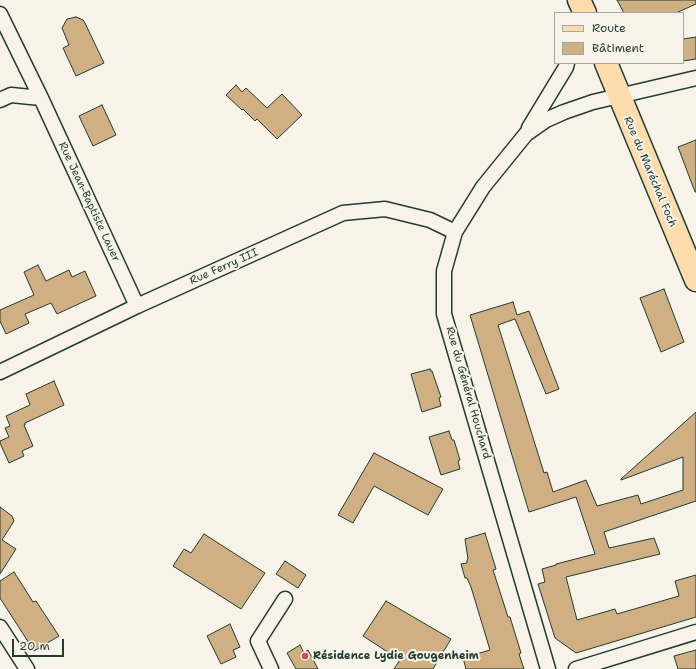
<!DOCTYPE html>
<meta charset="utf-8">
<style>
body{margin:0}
#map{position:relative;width:696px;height:669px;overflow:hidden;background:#f7f3e8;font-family:"Shantell Sans",sans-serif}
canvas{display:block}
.legend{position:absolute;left:554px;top:12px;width:130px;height:52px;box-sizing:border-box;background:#f7f3e8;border:1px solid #a1aaa0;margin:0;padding:5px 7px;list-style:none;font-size:12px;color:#1f3d34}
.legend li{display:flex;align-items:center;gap:8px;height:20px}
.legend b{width:20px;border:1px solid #a1aaa0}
.scale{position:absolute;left:12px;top:639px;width:52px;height:18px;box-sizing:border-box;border:2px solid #1f3d34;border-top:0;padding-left:5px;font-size:12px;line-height:14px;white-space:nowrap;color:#1f3d34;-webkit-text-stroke:3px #f7f3e8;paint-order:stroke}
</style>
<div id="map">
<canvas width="696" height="669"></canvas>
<ul class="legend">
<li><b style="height:5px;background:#fddcac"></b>Route</li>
<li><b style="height:11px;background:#d0af83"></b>Bâtiment</li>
</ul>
<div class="scale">20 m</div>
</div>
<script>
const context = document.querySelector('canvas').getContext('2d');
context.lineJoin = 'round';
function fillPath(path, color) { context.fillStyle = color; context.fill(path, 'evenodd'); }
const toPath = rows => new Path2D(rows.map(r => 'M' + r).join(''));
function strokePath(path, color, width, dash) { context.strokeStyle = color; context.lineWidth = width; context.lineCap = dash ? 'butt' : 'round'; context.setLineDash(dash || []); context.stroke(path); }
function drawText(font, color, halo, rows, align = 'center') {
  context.font = font + ' "Shantell Sans",sans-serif'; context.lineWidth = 4; context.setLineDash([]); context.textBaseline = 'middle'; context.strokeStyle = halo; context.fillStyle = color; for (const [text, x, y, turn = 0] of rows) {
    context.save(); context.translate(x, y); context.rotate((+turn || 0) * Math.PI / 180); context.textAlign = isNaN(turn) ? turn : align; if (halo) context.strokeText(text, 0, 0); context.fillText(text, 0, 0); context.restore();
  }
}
const building = toPath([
 [617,0,696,0,696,4,676,13,624,13,617,0],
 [76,17,83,20,85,23,104,63,76,76,63,48,69,45,62,28,67,19,76,17],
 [696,37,696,59,683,61,683,39,696,37],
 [236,85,242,92,246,88,267,108,282,94,302,115,277,139,257,119,255,121,243,109,242,110,226,95,236,85],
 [102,105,116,135,93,146,79,116,102,105],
 [696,140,696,192,695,192,678,147,696,140],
 [38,265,46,281,69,270,72,277,85,271,96,296,57,314,51,303,25,314,29,323,6,334,0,321,0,310,34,295,24,272,38,265],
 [664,289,684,342,661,352,640,298,664,289],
 [513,302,517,315,529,311,559,389,546,394,515,319,498,325,544,473,547,472,553,492,586,480,597,506,638,495,641,504,683,490,683,457,621,480,621,479,696,412,696,501,604,532,609,548,654,538,660,554,566,577,577,620,615,609,617,614,679,596,675,581,696,575,696,617,576,653,555,638,538,584,545,582,542,569,556,565,556,564,595,554,576,497,529,512,470,315,513,302],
 [430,369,431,371,432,371,441,397,439,398,441,406,422,412,411,374,430,369],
 [54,381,64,405,25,423,25,425,24,425,33,446,22,451,24,456,9,463,0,443,0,441,9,437,5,428,10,426,6,416,30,405,26,394,54,381],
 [449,431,452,440,454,440,460,460,458,461,460,469,441,475,429,437,449,431],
 [374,453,443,489,428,515,374,486,353,523,338,515,374,453],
 [0,507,12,516,14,521,2,540,16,549,0,574,0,507],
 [485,533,496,569,493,570,508,617,510,617,521,653,519,654,524,669,466,669,463,658,490,650,471,587,467,578,465,578,461,564,467,563,467,560,468,559,465,539,485,533],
 [204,534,265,573,241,609,173,566,184,549,191,553,204,534],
 [285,561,306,575,298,588,276,574,285,561],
 [14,572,33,602,36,601,59,636,34,651,0,598,0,581,14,572],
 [386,601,451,639,433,669,394,669,400,660,363,636,386,601],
 [230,624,240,647,233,650,236,657,221,664,207,636,230,624],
 [300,645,304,653,308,650,318,669,296,669,287,653,300,645],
 [696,650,696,669,678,669,674,656,696,650]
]);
fillPath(building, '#d0af83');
strokePath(building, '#1f3d34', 1);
const minor = toPath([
 [0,14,41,98,137,306],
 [0,100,11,95,41,98],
 [529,128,566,67,567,63],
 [0,372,137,306,343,213,385,209,430,220,455,232],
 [0,627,27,669],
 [271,669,258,641,285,599],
 [548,669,444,314,444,271,455,232,483,187,526,134,546,120,564,112,593,102,696,78],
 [576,669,696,632]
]);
const primary = toPath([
 [579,0,585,13],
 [606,63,696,280]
]);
strokePath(minor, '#1f3d34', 17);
strokePath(primary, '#1f3d34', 25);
strokePath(minor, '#f7f3e8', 14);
strokePath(primary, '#fddcac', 22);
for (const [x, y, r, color] of [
 [305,656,4,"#d1495b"]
]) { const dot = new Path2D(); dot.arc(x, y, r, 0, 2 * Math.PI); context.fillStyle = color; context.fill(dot); strokePath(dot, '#f7f3e8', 1.5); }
drawText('11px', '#1f3d34', '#f7f3e8', [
 ["Rue du Maréchal Foch",650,172,67],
 ["Rue Jean-Baptiste Lauer",89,202,65],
 ["Rue Ferry III",224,267,-24],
 ["Rue du Général Houchard",468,393,74]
]);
drawText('bold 11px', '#1f3d34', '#f7f3e8', [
 ["Résidence Lydie Gougenheim",313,656]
], 'left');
</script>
